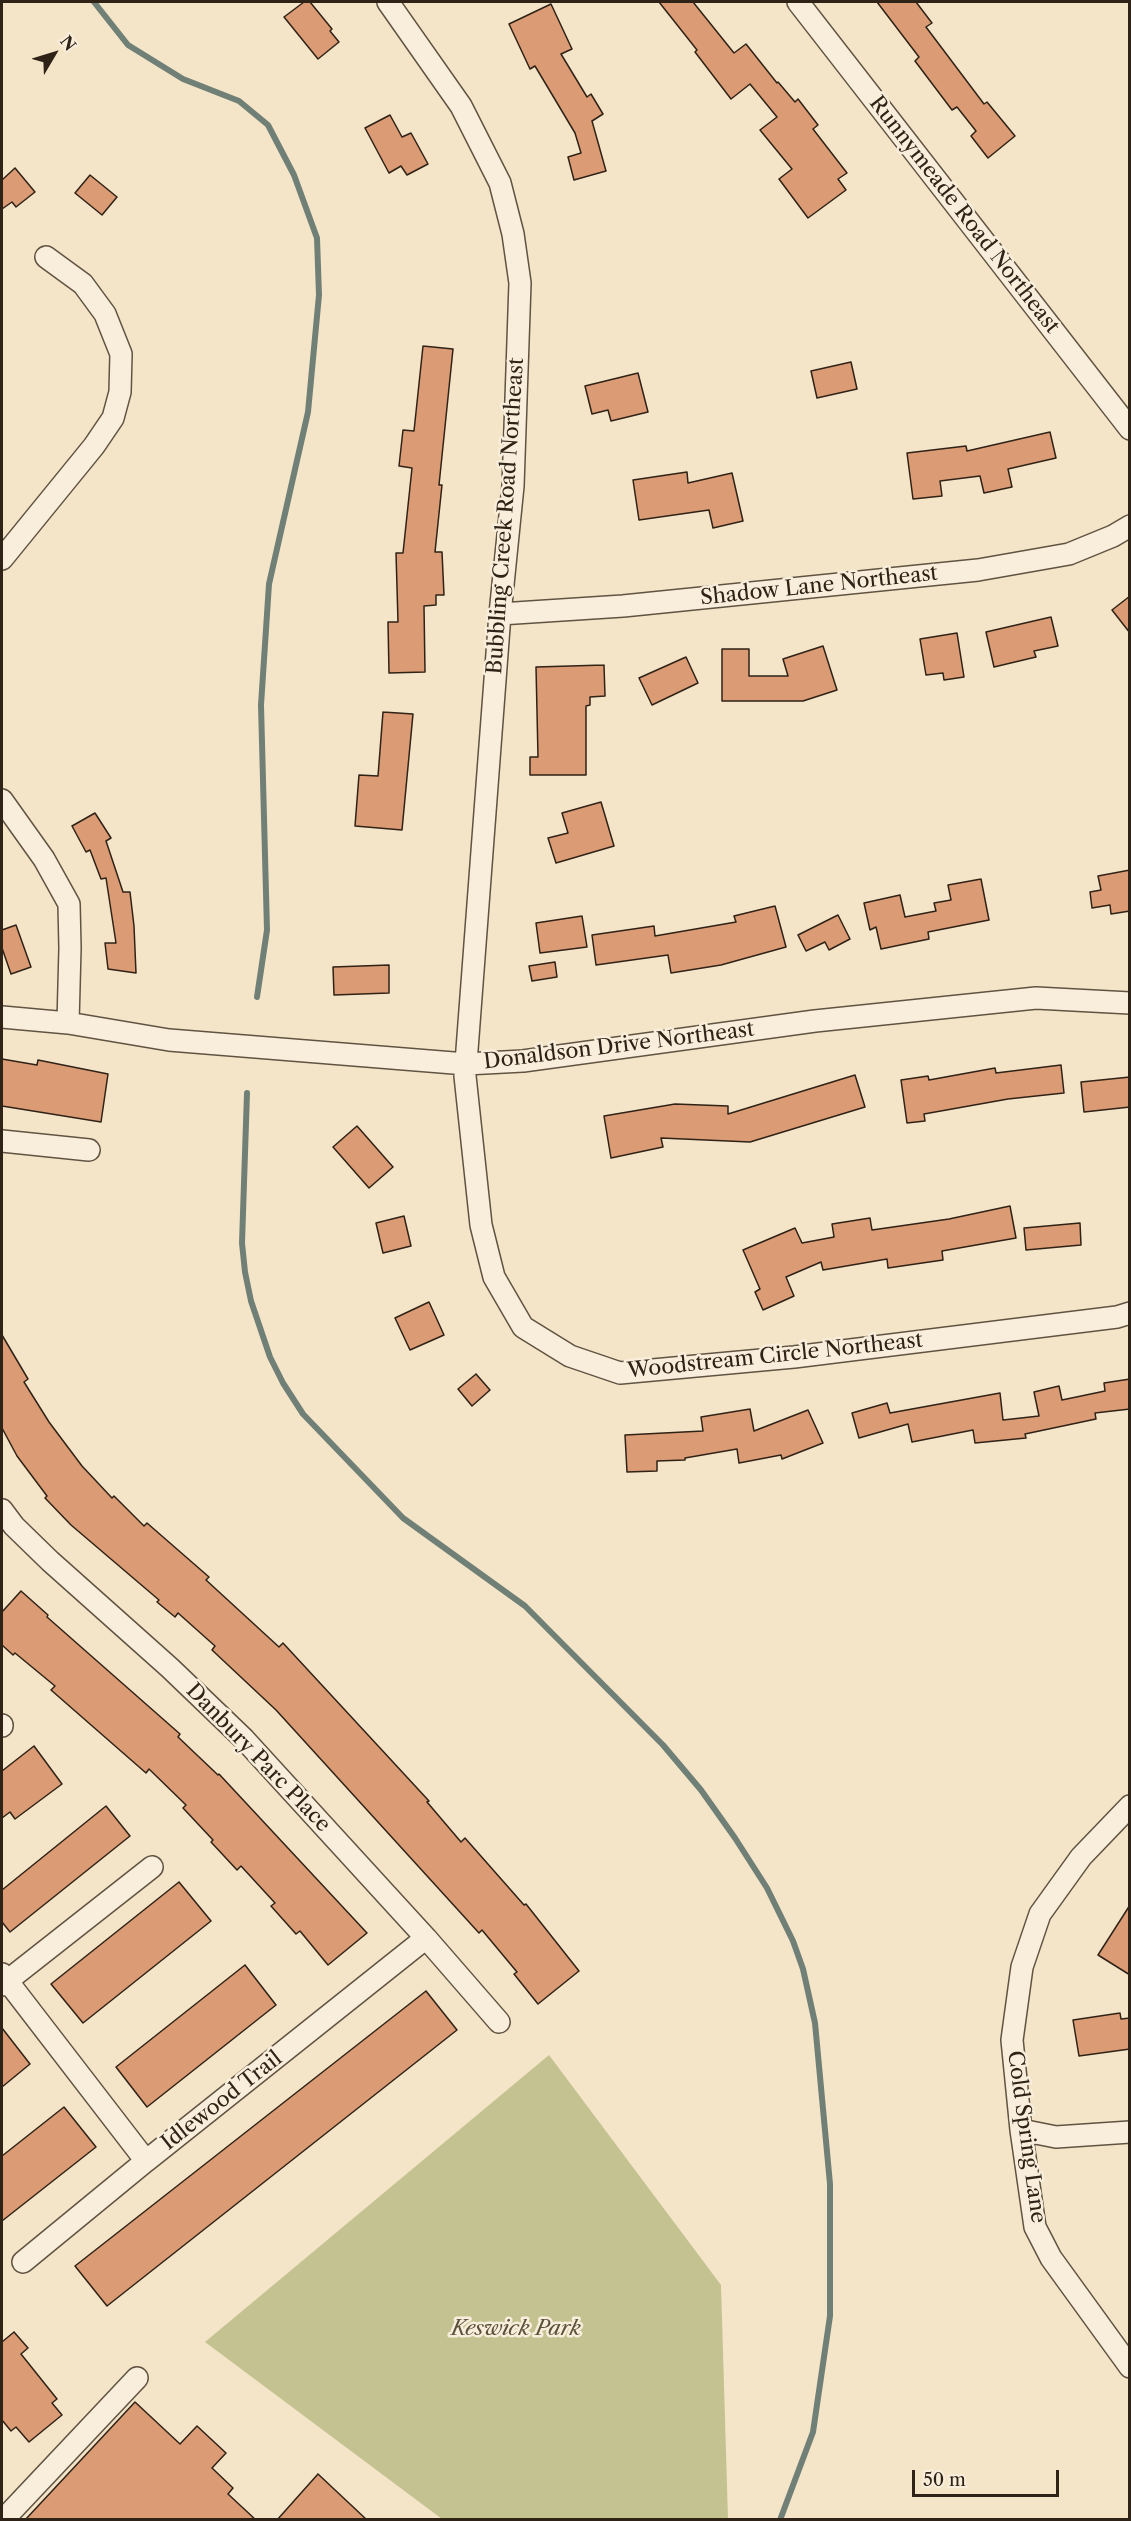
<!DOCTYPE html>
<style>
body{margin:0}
#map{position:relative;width:1131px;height:2521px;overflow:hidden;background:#f5e5c8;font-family:"Libre Caslon Text",serif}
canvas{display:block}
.frame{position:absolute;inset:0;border:3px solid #2f2216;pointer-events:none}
.north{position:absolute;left:24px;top:24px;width:60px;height:60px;-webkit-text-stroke:4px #f8eedb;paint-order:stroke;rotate:52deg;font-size:16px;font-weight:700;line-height:24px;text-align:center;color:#2f2216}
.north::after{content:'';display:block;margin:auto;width:21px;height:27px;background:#2f2216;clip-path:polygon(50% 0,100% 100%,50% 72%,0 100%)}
.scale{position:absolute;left:912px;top:2470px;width:147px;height:27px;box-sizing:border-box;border:3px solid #2f2216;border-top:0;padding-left:8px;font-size:18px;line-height:21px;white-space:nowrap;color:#2f2216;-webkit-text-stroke:4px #f8eedb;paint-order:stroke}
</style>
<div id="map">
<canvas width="1131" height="2521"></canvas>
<div class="frame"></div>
<div class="north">N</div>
<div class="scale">50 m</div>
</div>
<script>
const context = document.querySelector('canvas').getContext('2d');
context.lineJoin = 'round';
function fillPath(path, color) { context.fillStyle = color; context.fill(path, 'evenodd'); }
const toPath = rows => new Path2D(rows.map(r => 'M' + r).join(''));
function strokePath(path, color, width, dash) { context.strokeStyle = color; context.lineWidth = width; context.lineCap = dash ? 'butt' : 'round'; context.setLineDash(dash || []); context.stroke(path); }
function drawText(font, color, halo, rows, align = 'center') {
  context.font = font + ' "Libre Caslon Text",serif'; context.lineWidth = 5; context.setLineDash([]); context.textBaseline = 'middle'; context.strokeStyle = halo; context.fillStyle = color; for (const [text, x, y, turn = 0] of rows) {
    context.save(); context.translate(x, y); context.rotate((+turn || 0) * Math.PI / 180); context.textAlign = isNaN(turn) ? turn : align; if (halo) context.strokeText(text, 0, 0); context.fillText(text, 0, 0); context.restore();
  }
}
fillPath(toPath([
 [549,2055,721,2285,728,2519,442,2519,205,2342]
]), '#c4c291');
strokePath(toPath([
 [94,2,128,45,183,79,239,101,268,125,294,175,317,238,319,295,308,412,269,584,261,705,267,930,257,997],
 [247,1093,242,1243,245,1272,251,1301,270,1357,283,1383,303,1414,403,1518,525,1606,663,1745,701,1790,735,1838,767,1888,793,1941,803,1969,815,2023,830,2184,830,2316,813,2432,780,2520]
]), '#708077', 6);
const building = toPath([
 [304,2,310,2,332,29,330,31,339,42,318,59,284,17,304,2],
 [659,2,693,2,734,53,746,44,777,83,778,82,795,102,798,99,818,125,813,129,847,173,838,179,846,190,808,218,779,179,792,169,760,130,777,117,750,84,731,99,695,52,697,50,659,2],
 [877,2,916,2,932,23,926,27,984,104,987,102,1015,136,988,158,971,136,976,131,957,107,952,110,915,61,919,57,877,2],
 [551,4,572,49,561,54,587,97,591,94,603,114,592,121,606,171,574,180,568,157,581,153,575,133,535,66,530,69,509,24,551,4],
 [390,115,402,137,411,133,428,164,407,175,401,166,389,173,365,128,390,115],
 [15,168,35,192,16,207,12,202,2,209,2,180,15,168],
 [90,175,117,197,102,215,75,193,90,175],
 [423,346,453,349,439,485,442,485,435,552,442,552,444,595,436,595,436,605,424,606,425,672,389,673,388,622,398,622,396,553,403,553,412,468,399,466,403,430,414,431,423,346],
 [851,362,857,389,817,398,811,371,851,362],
 [638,373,648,412,611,421,608,410,592,414,585,386,638,373],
 [1050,432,1056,458,1008,469,1012,487,984,493,980,476,940,481,942,496,913,499,907,453,966,446,967,451,1050,432],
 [687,472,688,483,732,473,743,521,713,528,709,510,639,520,633,480,687,472],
 [1130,596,1130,633,1112,610,1130,596],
 [1051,617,1058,646,1034,651,1036,657,994,667,986,632,1051,617],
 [957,633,964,677,944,680,943,673,926,675,920,639,957,633],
 [823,646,837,690,803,701,722,701,722,649,749,649,749,676,788,676,783,659,823,646],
 [686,657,698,683,652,705,639,678,686,657],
 [604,665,605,696,590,697,590,705,586,706,586,775,530,775,530,757,538,757,536,667,604,665],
 [383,712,413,714,402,830,355,826,359,775,378,776,383,712],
 [601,802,614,846,556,863,548,838,568,833,562,813,601,802],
 [95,813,111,838,106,841,123,892,130,892,134,926,136,973,108,969,105,943,116,943,106,878,101,879,90,850,86,852,72,826,95,813],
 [1130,870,1130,911,1111,914,1110,905,1092,908,1090,892,1101,890,1098,876,1130,870],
 [981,879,989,920,928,932,929,939,881,949,876,927,870,930,864,903,900,895,905,917,936,911,934,903,951,900,948,885,981,879],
 [775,906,786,947,721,965,671,973,668,955,596,965,592,935,654,926,655,936,736,922,734,916,775,906],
 [838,915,850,939,829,950,825,942,806,951,798,935,838,915],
 [582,916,587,947,540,953,536,923,582,916],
 [16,925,31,967,11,974,2,948,2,930,16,925],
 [555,962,557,977,532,981,529,966,555,962],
 [389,965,389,993,334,995,333,967,389,965],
 [2,1059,37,1065,38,1060,108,1074,101,1122,2,1106,2,1059],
 [1061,1065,1064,1093,1008,1099,924,1114,925,1121,907,1123,901,1080,928,1076,929,1080,995,1068,996,1073,1061,1065],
 [855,1075,865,1107,750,1142,661,1138,663,1147,611,1158,604,1116,675,1104,728,1106,728,1114,855,1075],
 [1130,1077,1130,1107,1084,1112,1081,1082,1130,1077],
 [357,1126,393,1167,369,1188,333,1147,357,1126],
 [1010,1206,1016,1238,942,1251,943,1260,888,1268,887,1259,823,1270,821,1262,786,1277,794,1296,763,1310,755,1292,760,1289,743,1250,795,1228,802,1243,834,1237,832,1224,870,1218,872,1230,949,1219,1010,1206],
 [404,1216,411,1246,383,1253,376,1223,404,1216],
 [1080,1223,1081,1245,1026,1250,1024,1228,1080,1223],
 [429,1302,444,1335,410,1350,395,1318,429,1302],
 [2,1335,28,1379,24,1382,49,1422,82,1466,112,1498,114,1496,144,1526,147,1523,209,1577,206,1580,279,1647,283,1643,429,1801,427,1802,461,1842,465,1838,524,1905,526,1904,579,1971,538,2004,514,1974,517,1972,482,1930,479,1933,276,1710,212,1650,215,1646,178,1613,175,1617,157,1602,159,1600,71,1525,45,1498,47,1496,17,1456,2,1428,2,1335],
 [476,1374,490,1390,472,1406,458,1389,476,1374],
 [1130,1379,1130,1409,1095,1413,1096,1419,1025,1434,1026,1438,975,1443,973,1430,912,1442,908,1424,859,1438,852,1413,887,1403,890,1413,1000,1393,1003,1420,1039,1416,1034,1392,1059,1386,1062,1400,1105,1391,1104,1383,1130,1379],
 [750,1409,754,1431,808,1410,823,1443,782,1459,781,1455,739,1463,737,1449,685,1458,685,1460,657,1461,657,1471,627,1472,625,1435,703,1431,701,1417,750,1409],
 [21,1591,48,1615,47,1617,180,1734,178,1737,218,1775,219,1774,367,1933,328,1965,300,1931,296,1934,271,1906,275,1903,241,1866,237,1870,211,1842,213,1840,183,1808,186,1805,149,1769,146,1773,51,1690,55,1686,15,1653,13,1655,2,1645,2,1612,21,1591],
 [34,1746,62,1784,15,1819,10,1812,2,1818,2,1771,34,1746],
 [106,1806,130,1836,10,1932,2,1922,2,1890,106,1806],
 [179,1882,211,1921,83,2023,51,1984,179,1882],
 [1130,1905,1130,1975,1098,1955,1130,1905],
 [245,1965,276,2005,147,2107,116,2067,245,1965],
 [426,1991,457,2030,107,2306,75,2266,426,1991],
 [1120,2013,1121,2019,1130,2018,1130,2049,1079,2056,1073,2020,1120,2013],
 [2,2028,30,2064,2,2087,2,2028],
 [64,2107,96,2147,2,2221,2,2156,64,2107],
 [14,2332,28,2348,21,2354,57,2399,52,2403,62,2415,29,2442,16,2427,11,2431,2,2420,2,2342,14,2332],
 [135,2402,180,2444,197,2426,226,2453,212,2468,233,2488,228,2494,256,2520,25,2520,135,2402],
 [318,2474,367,2520,277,2520,318,2474]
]);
fillPath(building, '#da9b75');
strokePath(building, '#2f2216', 1.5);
const minor = toPath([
 [388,2,461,106,500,183,513,234,520,283,513,486,500,614,465,1076,481,1225,494,1277,523,1327,570,1356,620,1373,794,1357,1117,1317,1130,1313],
 [798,2,1130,429],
 [2,559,94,446,113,418,120,392,121,354,105,314,83,284,46,257],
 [500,614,623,606,978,570,1069,554,1113,536,1130,526],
 [2,800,44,859,69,904,70,948,68,1023],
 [2,1017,68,1023,169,1040,466,1064,523,1061,815,1021,1036,998,1130,1003],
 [2,1141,89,1150],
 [2,1510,14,1526,50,1561,170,1668,244,1739,426,1938,499,2022],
 [2,1726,2,1725],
 [1130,1806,1081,1857,1040,1914,1022,1967,1012,2040,1021,2130,1035,2227,1051,2258,1130,2367],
 [2,1974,146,2161,426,1938],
 [2,1985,152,1867],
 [1021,2130,1056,2137,1130,2132],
 [23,2262,146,2161],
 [3,2520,137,2378]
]);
strokePath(minor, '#605342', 24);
strokePath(minor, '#f8eedb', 21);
drawText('21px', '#2f2216', '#f8eedb', [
 ["Runnymeade Road Northeast",964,215,52],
 ["Bubbling Creek Road Northeast",506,516,-86],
 ["Shadow Lane Northeast",819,586,-6],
 ["Donaldson Drive Northeast",619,1046,-7],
 ["Woodstream Circle Northeast",775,1356,-6],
 ["Danbury Parc Place",258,1758,46],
 ["Idlewood Trail",222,2101,-38],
 ["Cold Spring Lane",1026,2137,82]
]);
drawText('italic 21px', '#5c523b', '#f8eedb', [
 ["Keswick Park",516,2329]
]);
</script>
